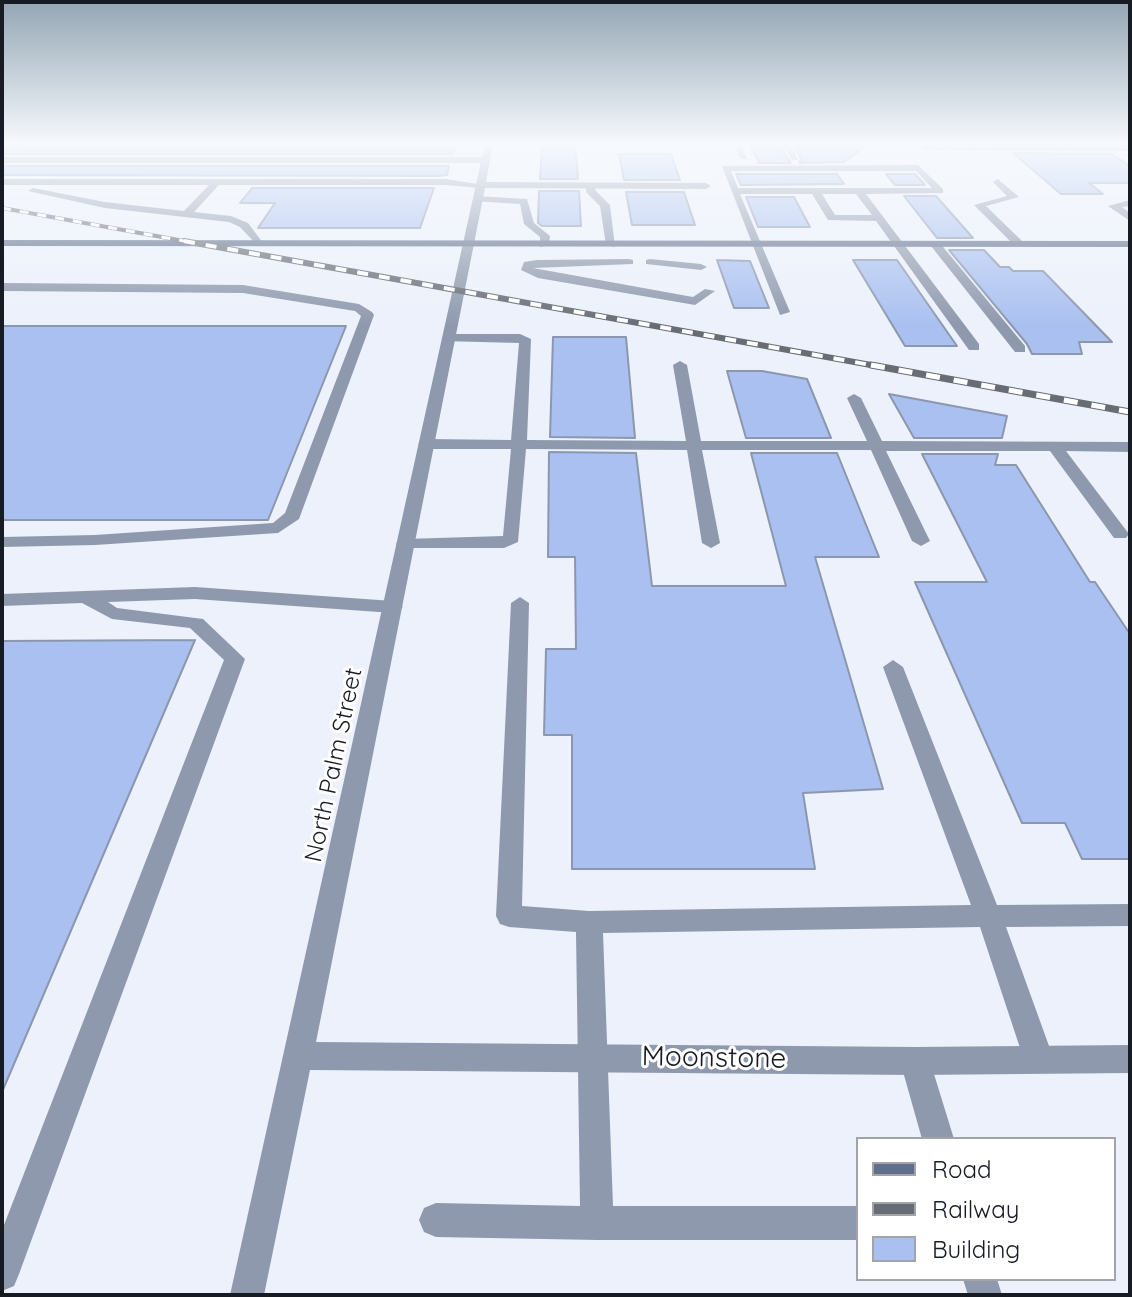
<!DOCTYPE html>
<style>
body{margin:0}
#map{position:relative;width:1132px;height:1297px;overflow:hidden;background:#ecf1fb;font-family:Quicksand,sans-serif}
canvas{display:block}
.frame{position:absolute;inset:0;border:4px solid #171b24;pointer-events:none}
.legend{position:absolute;left:856px;top:1137px;width:260px;height:144px;box-sizing:border-box;background:#fff;border:2px solid #a2a4a7;margin:0;padding:10px 14px;list-style:none;font-size:24px;color:#171b24}
.legend li{display:flex;align-items:center;gap:16px;height:40px}
.legend b{width:40px;border:2px solid #a2a4a7}
</style>
<div id="map">
<canvas width="1132" height="1297"></canvas>
<div class="frame"></div>
<ul class="legend">
<li><b style="height:10px;background:#606f8c"></b>Road</li>
<li><b style="height:10px;background:#676c75"></b>Railway</li>
<li><b style="height:22px;background:#a9c0f0"></b>Building</li>
</ul>
</div>
<script>
const context = document.querySelector('canvas').getContext('2d');
context.lineJoin = 'round';
function fillPath(path, color) { context.fillStyle = color; context.fill(path, 'evenodd'); }
const toPath = rows => new Path2D(rows.map(r => 'M' + r).join(''));
function strokePath(path, color, width, dash) { context.strokeStyle = color; context.lineWidth = width; context.lineCap = dash ? 'butt' : 'round'; context.setLineDash(dash || []); context.stroke(path); }
function drawText(font, color, halo, rows, align = 'center') {
  context.font = font + ' Quicksand,sans-serif'; context.lineWidth = 6; context.setLineDash([]); context.textBaseline = 'middle'; context.strokeStyle = halo; context.fillStyle = color; for (const [text, x, y, turn = 0] of rows) {
    context.save(); context.translate(x, y); context.rotate((+turn || 0) * Math.PI / 180); context.textAlign = isNaN(turn) ? turn : align; if (halo) context.strokeText(text, 0, 0); context.fillText(text, 0, 0); context.restore();
  }
}
const building = toPath([
 [749,144,779,144,791,163,759,163,749,144],
 [793,144,869,144,844,162,799,163,801,159,793,144],
 [542,145,575,145,578,179,540,179,542,145],
 [2,147,61,148,455,148,453,154,2,154,2,147],
 [1013,153,1112,154,1130,166,1130,183,1089,183,1103,194,1061,194,1013,153],
 [619,154,671,154,680,180,624,180,619,154],
 [2,166,449,166,447,175,438,176,2,175,2,166],
 [736,174,837,174,844,184,741,185,736,174],
 [886,174,915,174,925,185,895,185,886,174],
 [252,188,434,188,420,228,258,228,275,203,240,203,252,188],
 [539,191,579,191,581,226,542,226,538,223,539,191],
 [626,192,684,192,695,225,632,225,626,192],
 [904,196,936,196,973,238,937,238,904,196],
 [746,197,794,197,810,227,758,227,746,197],
 [949,250,984,250,1000,267,1009,267,1013,271,1043,271,1112,342,1079,342,1082,354,1032,354,1027,344,949,250],
 [717,260,750,261,769,308,734,308,717,260],
 [853,260,897,260,957,346,905,346,853,260],
 [2,326,346,326,268,520,2,520,2,326],
 [553,337,626,337,635,438,550,437,553,337],
 [727,371,762,371,807,379,831,438,746,438,727,371],
 [889,394,1007,416,1002,438,914,438,889,394],
 [549,452,636,453,652,586,786,586,751,453,837,453,879,557,815,557,883,789,803,793,815,869,572,869,572,735,544,735,546,649,576,649,575,557,548,557,549,452],
 [922,454,998,454,995,465,1016,465,1090,582,1095,582,1130,634,1130,859,1082,859,1065,823,1022,823,915,582,987,582,922,454],
 [195,640,2,1092,2,641,195,640]
]);
fillPath(building, '#a9c0f0');
strokePath(building, '#8b97ae', 2);
fillPath(toPath([
 [733,144,741,144,747,159,741,159,733,144],
 [782,144,790,144,798,160,792,160,782,144],
 [2,157,485,157,489,160,485,163,2,163,2,157],
 [918,165,943,189,943,193,866,194,979,344,979,350,969,350,876,221,828,220,812,194,740,194,790,312,780,315,722,166,918,165],
 [731,171,916,171,932,188,738,188,731,171],
 [822,194,856,194,872,215,835,215,822,194],
 [2,179,446,179,484,185,479,188,446,185,219,185,194,212,231,216,248,223,263,243,258,246,240,227,229,222,105,208,28,191,33,188,105,202,184,211,209,185,2,185,2,179],
 [998,179,1019,197,986,206,1023,242,1023,246,1015,246,974,205,1007,196,993,182,998,179],
 [587,183,593,183,596,191,610,205,615,247,606,245,600,206,586,192,587,183],
 [476,196,527,199,534,223,550,236,549,245,540,247,540,237,524,224,520,204,473,201,476,196],
 [1130,200,1130,206,1122,207,1130,213,1130,221,1108,206,1130,200],
 [931,242,939,242,1025,346,1025,352,1015,352,931,246,931,242],
 [629,259,633,260,633,264,533,268,693,297,705,289,715,291,695,305,538,278,521,270,524,262,537,260,629,259],
 [650,259,701,264,707,267,701,270,646,264,646,260,650,259],
 [2,283,243,285,359,304,372,312,374,315,299,519,278,533,95,545,2,547,2,537,95,535,273,523,285,513,361,316,355,311,243,293,2,291,2,283],
 [448,334,520,334,531,339,527,440,686,441,673,365,680,361,687,365,701,441,867,441,847,398,854,394,861,398,882,441,1130,442,1130,452,1066,451,1129,534,1126,538,1114,538,1050,451,886,451,930,541,921,546,912,541,871,450,702,450,720,543,711,548,702,543,687,450,526,449,518,542,504,548,399,548,396,544,399,540,405,539,503,536,511,449,426,449,418,444,426,439,511,440,519,343,443,341,442,338,448,334],
 [195,587,393,601,403,607,393,613,195,599,108,602,117,608,203,619,245,659,19,1274,14,1286,2,1291,2,1230,224,660,190,628,112,619,82,603,2,606,2,594,195,587],
 [520,597,529,603,522,906,589,911,971,905,883,667,893,660,903,667,997,905,1130,904,1130,926,1006,927,1053,1057,1048,1067,1038,1071,1028,1067,1023,1057,980,927,603,933,613,1206,858,1206,858,1240,597,1240,436,1237,424,1232,419,1220,424,1208,436,1203,580,1206,576,932,509,927,500,924,496,916,511,603,520,597],
 [915,1047,925,1051,930,1061,954,1139,922,1139,900,1061,905,1051,915,1047],
 [963,1279,997,1279,1002,1295,968,1295,963,1279]
]), '#8f99ad');
fillPath(toPath([
 [485,144,493,144,486,182,706,183,711,186,706,189,485,188,316,1042,915,1047,1130,1045,1130,1073,915,1075,310,1070,264,1295,230,1295,485,144],
 [924,145,1130,145,1130,151,921,150,924,145]
]), '#8f99ad');
fillPath(toPath([
 [2,240,1130,241,1130,247,2,246,2,240]
]), '#606f8c');
const railFar2 = toPath([
 [2,208,195,243]
]);
const railFar1 = toPath([
 [184,241,882,367]
]);
const rail = toPath([
 [871,365,1130,412]
]);
strokePath(railFar2, '#676c75', 4);
strokePath(railFar1, '#676c75', 6);
strokePath(rail, '#676c75', 7);
strokePath(railFar2, '#fff', 3, [9]);
strokePath(railFar1, '#fff', 4, [11]);
strokePath(rail, '#fff', 5, [14]);
const sky = context.createLinearGradient(0, 0, 0, 326);
sky.addColorStop(0, '#93a6b4');
sky.addColorStop(0.44, '#f6f9fd');
sky.addColorStop(1, '#f6f9fd00');
context.fillStyle = sky;
context.fillRect(0, 0, 1132, 326);
drawText('24px', '#171b24', '#fff', [
 ["North Palm Street",334,765,-78]
]);
drawText('28px', '#171b24', '#fff', [
 ["Moonstone",714,1058,1]
]);
</script>
